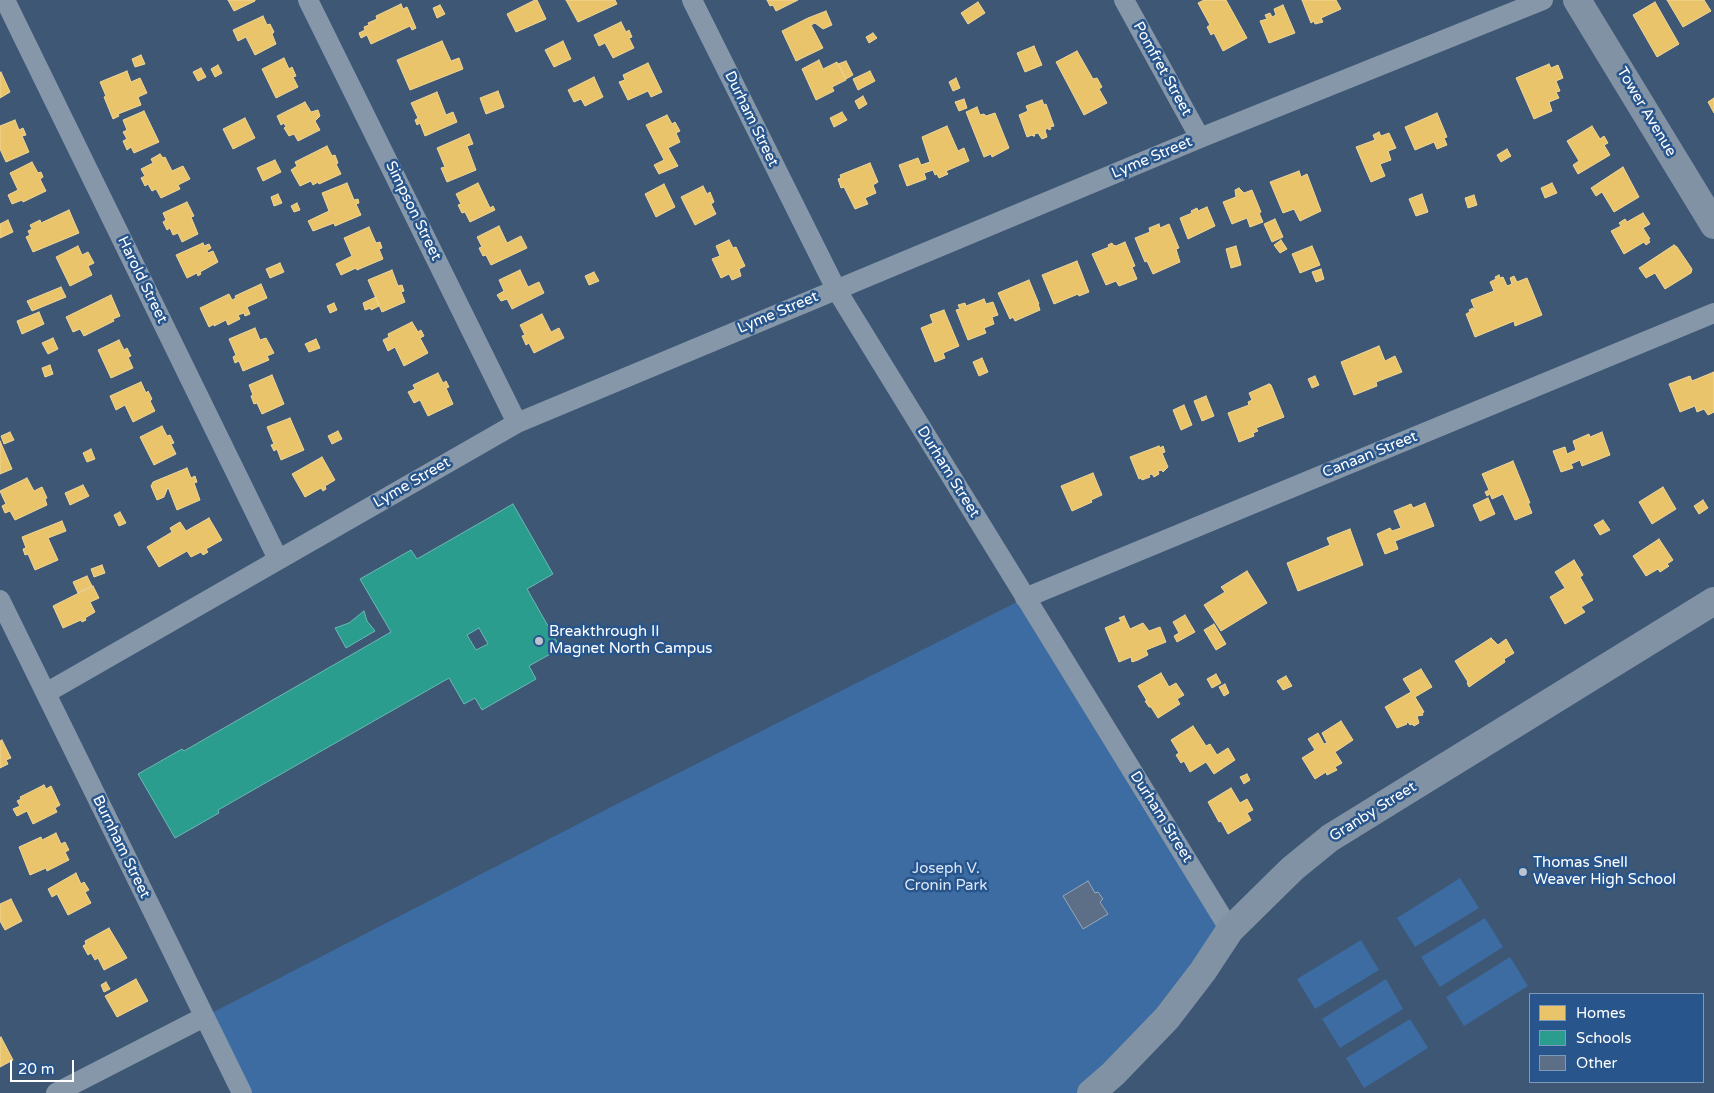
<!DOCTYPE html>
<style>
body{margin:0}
#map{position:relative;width:1714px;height:1093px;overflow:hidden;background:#3e5775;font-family:"Varela Round",sans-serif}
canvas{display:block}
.legend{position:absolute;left:1529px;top:993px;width:175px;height:90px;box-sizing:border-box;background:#28558b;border:1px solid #7e99b9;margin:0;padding:6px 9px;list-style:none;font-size:15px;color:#fff}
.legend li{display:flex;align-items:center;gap:10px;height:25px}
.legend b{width:25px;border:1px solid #7e99b9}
.scale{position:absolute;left:10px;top:1060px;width:64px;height:22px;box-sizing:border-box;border:2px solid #fff;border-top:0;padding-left:6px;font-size:15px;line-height:18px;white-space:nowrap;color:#fff;-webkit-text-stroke:4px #28558b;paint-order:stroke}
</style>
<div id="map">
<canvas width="1714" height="1093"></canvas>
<ul class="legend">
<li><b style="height:14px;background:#e9c46a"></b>Homes</li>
<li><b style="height:14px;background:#2a9d8f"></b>Schools</li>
<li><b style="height:14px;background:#5c6f87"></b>Other</li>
</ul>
<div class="scale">20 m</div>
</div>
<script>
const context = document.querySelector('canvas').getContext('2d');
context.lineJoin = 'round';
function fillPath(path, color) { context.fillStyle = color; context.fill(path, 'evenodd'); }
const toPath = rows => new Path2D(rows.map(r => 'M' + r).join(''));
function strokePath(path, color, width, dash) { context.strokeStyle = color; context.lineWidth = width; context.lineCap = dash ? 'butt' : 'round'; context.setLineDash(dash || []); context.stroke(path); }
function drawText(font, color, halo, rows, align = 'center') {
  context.font = font + ' "Varela Round",sans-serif'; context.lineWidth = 5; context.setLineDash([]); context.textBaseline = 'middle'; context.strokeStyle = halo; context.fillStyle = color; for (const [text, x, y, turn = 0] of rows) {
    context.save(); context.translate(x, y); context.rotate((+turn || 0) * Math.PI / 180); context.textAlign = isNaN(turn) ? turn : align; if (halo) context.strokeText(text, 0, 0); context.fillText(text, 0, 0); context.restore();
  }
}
fillPath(toPath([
 [1025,598,1230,930,1091,1093,242,1093,204,1017,615,805],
 [1460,878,1479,908,1415,947,1397,918],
 [1485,918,1503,947,1440,987,1421,957],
 [1361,940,1379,970,1315,1009,1297,979],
 [1510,957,1528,986,1464,1026,1446,997],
 [1386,979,1403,1009,1340,1048,1322,1019],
 [1410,1019,1428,1048,1364,1088,1346,1058]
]), '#3c6ca1');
const homes = toPath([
 [228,0,255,0,255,1,234,11,228,0],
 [535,0,537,0,546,19,516,32,507,14,535,0],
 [566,0,615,0,617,4,578,22,566,0],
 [767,0,798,0,776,11,773,5,770,6,767,0],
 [1204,0,1226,0,1247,38,1223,51,1214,33,1211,35,1207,27,1210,25,1198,3,1204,0],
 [1302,0,1336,0,1341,9,1321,18,1323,22,1315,24,1314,21,1311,23,1302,0],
 [1667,0,1704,0,1711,11,1683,27,1667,0],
 [978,2,985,13,968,24,961,13,978,2],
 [1655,2,1679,44,1657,57,1633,15,1655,2],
 [401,4,403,9,407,7,416,28,412,30,410,26,371,44,367,35,361,38,359,33,365,30,364,27,369,25,368,23,377,19,376,16,401,4],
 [440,5,445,14,437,18,433,8,440,5],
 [1283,5,1295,33,1269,43,1260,21,1267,19,1265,15,1270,13,1272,17,1276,15,1274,9,1283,5],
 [826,11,832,25,823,29,815,23,811,25,823,48,796,61,782,31,808,18,826,11],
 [263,16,267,25,270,24,274,32,272,34,276,44,255,55,246,37,238,41,233,30,263,16],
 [621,22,626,32,629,30,632,37,629,38,634,48,613,58,605,43,599,46,594,35,621,22],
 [873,33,877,38,869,43,866,37,873,33],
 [442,41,451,61,459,58,463,69,410,90,397,60,442,41],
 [563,41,571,59,554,67,545,50,563,41],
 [1034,46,1042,65,1025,72,1017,53,1034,46],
 [1077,51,1093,79,1097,78,1102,87,1099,89,1107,103,1084,115,1056,62,1077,51],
 [141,55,145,64,135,67,132,59,141,55],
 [284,58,289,69,292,67,296,76,293,77,298,87,276,98,262,69,284,58],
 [819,60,823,69,837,62,846,80,832,87,834,91,816,100,802,69,819,60],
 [846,61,853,75,846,79,838,64,846,61],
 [648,63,662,92,651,97,648,91,628,100,619,82,625,80,623,75,648,63],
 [1549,64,1551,68,1558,65,1563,78,1556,81,1560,91,1556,92,1559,98,1549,102,1552,111,1534,119,1516,78,1549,64],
 [218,65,222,73,215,77,211,69,218,65],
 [201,68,206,77,198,81,193,72,201,68],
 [127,71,131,82,140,78,147,93,138,97,141,105,118,114,119,116,113,119,104,97,106,96,100,82,127,71],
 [870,71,875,81,858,90,853,79,870,71],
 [1,72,10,92,0,98,0,73,1,72],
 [594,77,603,97,585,106,581,99,574,102,568,90,594,77],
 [956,78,960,88,953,91,949,82,956,78],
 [498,91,504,107,486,114,480,98,498,91],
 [437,92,446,115,453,112,457,122,425,136,420,123,417,125,415,120,418,118,411,103,437,92],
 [863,96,867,104,859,109,855,101,863,96],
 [1714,98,1714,113,1708,102,1714,98],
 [964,99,967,108,959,111,955,102,964,99],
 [1042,100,1044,105,1046,104,1054,126,1050,127,1051,129,1049,130,1048,128,1045,130,1047,137,1042,139,1038,133,1034,134,1035,136,1033,136,1032,135,1027,137,1019,115,1028,111,1026,106,1042,100],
 [305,102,311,112,318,110,320,116,315,121,320,130,298,141,294,134,289,136,284,128,286,127,284,123,281,125,277,116,305,102],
 [977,107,980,115,984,114,986,116,995,113,1009,148,992,157,991,154,984,157,966,112,977,107],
 [144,111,159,142,134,153,131,147,127,150,123,141,127,139,123,132,127,130,123,120,144,111],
 [842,112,847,120,834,127,830,118,842,112],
 [1437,113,1447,137,1444,138,1447,145,1437,149,1434,142,1415,150,1405,127,1437,113],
 [667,115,672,124,675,122,680,131,676,133,680,142,668,148,678,166,659,174,654,165,664,160,646,125,667,115],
 [245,118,255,138,233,149,223,129,245,118],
 [15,120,19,130,23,128,26,135,22,136,29,152,6,162,0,149,0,126,15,120],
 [947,126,958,151,964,148,969,161,946,171,948,174,939,178,937,174,935,175,933,170,924,173,926,179,907,186,899,165,918,158,921,165,930,162,922,137,947,126],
 [1592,126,1600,139,1604,136,1608,143,1604,145,1610,155,1578,174,1573,165,1579,161,1567,141,1592,126],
 [1379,132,1381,136,1389,133,1396,148,1388,151,1391,160,1380,164,1385,176,1371,182,1356,147,1375,140,1373,135,1379,132],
 [469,134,473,144,467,146,476,170,447,182,441,168,445,167,437,148,469,134],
 [327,146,332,156,335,155,338,163,336,164,341,174,319,184,318,182,313,185,311,181,300,186,291,170,297,166,295,162,327,146],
 [1507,149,1511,156,1501,162,1497,155,1507,149],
 [160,154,163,158,165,157,172,171,183,166,190,179,178,185,180,189,161,198,156,189,152,191,148,184,145,186,141,178,145,176,141,169,153,163,151,159,160,154],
 [275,160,281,172,263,181,257,168,275,160],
 [32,162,38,173,41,172,43,177,40,179,46,191,23,202,22,200,12,204,8,195,18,190,10,173,32,162],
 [870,163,878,182,873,185,876,193,865,198,868,204,855,209,844,187,841,188,838,179,841,178,840,175,870,163],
 [1623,167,1639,197,1614,212,1602,192,1596,196,1591,188,1623,167],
 [1299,171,1301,177,1307,174,1321,211,1300,221,1294,209,1283,213,1270,182,1299,171],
 [347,183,354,200,358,199,359,203,356,204,361,215,335,226,334,223,313,231,308,221,329,211,322,193,347,183],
 [478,183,490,208,493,206,495,210,470,222,465,212,462,213,458,205,461,204,456,194,478,183],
 [1552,183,1557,193,1545,198,1541,188,1552,183],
 [664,184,675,207,656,217,645,194,664,184],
 [703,186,707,194,710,192,714,202,711,204,716,214,695,225,681,197,703,186],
 [1239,188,1244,193,1252,190,1261,212,1259,213,1263,222,1250,227,1247,218,1232,224,1223,202,1236,197,1235,190,1239,188],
 [278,194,282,203,274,206,271,197,278,194],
 [1422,194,1428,212,1416,216,1409,199,1422,194],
 [1474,195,1477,205,1468,208,1465,198,1474,195],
 [187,202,194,216,191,217,198,234,182,242,178,233,173,235,170,228,167,230,163,222,166,220,163,213,187,202],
 [297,203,300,210,294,212,291,206,297,203],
 [1207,207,1215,226,1188,239,1180,218,1192,213,1191,211,1197,208,1198,211,1207,207],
 [69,210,79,233,33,252,26,237,30,235,28,231,32,229,30,225,40,220,41,223,69,210],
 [1643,213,1650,224,1643,228,1650,239,1648,239,1650,242,1646,245,1644,242,1624,254,1611,231,1621,226,1619,223,1625,219,1627,222,1643,213],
 [1275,219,1283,237,1272,242,1264,224,1275,219],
 [8,220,13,232,0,238,0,224,8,220],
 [1159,224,1160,228,1169,224,1179,248,1176,249,1180,262,1153,274,1147,261,1145,262,1135,238,1150,232,1149,228,1159,224],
 [499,226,507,243,521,236,527,248,491,265,486,255,483,256,479,248,482,247,477,237,499,226],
 [369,227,376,243,380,242,382,248,379,249,383,259,357,270,356,268,341,275,336,264,352,256,344,238,369,227],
 [729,240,733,248,736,247,745,266,739,269,741,276,732,280,729,274,721,278,712,259,720,256,716,246,729,240],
 [1281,240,1287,249,1280,253,1274,245,1281,240],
 [1125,242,1135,266,1132,267,1137,279,1119,286,1116,281,1106,285,1092,254,1109,247,1108,245,1112,243,1113,245,1116,246,1125,242],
 [203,243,204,246,209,244,211,248,207,251,208,253,213,251,218,262,200,272,201,274,198,276,197,273,187,278,176,255,203,243],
 [1674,245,1677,247,1692,269,1691,273,1665,289,1655,273,1646,278,1639,268,1674,245],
 [78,246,82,255,88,252,94,263,88,266,92,275,70,286,56,257,78,246],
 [1236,246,1241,265,1231,268,1226,249,1236,246],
 [1312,246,1320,265,1300,273,1292,254,1312,246],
 [1077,261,1089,292,1079,296,1078,294,1054,304,1042,275,1077,261],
 [280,263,284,272,270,278,266,269,280,263],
 [1321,269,1324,279,1316,282,1312,272,1321,269],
 [392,270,398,286,402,285,404,291,401,292,405,302,382,312,368,280,392,270],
 [520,270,528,287,539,282,544,293,512,309,507,299,501,301,497,295,504,291,499,280,520,270],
 [594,272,599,281,589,285,585,276,594,272],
 [1499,275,1500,278,1503,277,1507,286,1512,284,1510,278,1514,276,1517,282,1527,278,1542,315,1515,326,1514,321,1475,337,1466,314,1470,312,1469,310,1473,308,1474,311,1475,310,1471,300,1494,291,1490,282,1496,279,1495,277,1499,275],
 [1029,280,1039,304,1038,304,1040,310,1015,321,1013,317,1010,319,998,293,1029,280],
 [261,284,267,298,247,307,250,314,245,316,244,313,238,315,240,319,228,325,226,320,214,326,214,324,209,327,200,308,229,294,232,300,236,298,235,296,261,284],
 [61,287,66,297,32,311,27,301,61,287],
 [111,295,120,316,113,319,114,321,84,336,80,329,73,332,66,317,111,295],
 [376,297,379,306,371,310,371,308,365,310,363,303,376,297],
 [984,299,986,304,993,302,998,315,992,317,994,324,984,328,986,333,968,340,956,310,960,309,958,305,965,303,966,306,984,299],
 [334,303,337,310,330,313,327,306,334,303],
 [944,310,959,346,943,353,945,358,935,362,921,328,933,323,930,315,944,310],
 [39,312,44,324,22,334,17,321,39,312],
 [542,314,551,332,559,328,564,338,534,353,529,343,526,345,522,336,525,335,520,325,542,314],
 [412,322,418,332,421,330,424,336,420,338,428,353,404,366,395,347,388,351,383,340,389,337,388,334,412,322],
 [255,328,260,340,266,338,274,353,267,356,269,360,243,371,239,361,235,363,233,357,236,355,229,339,255,328],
 [53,338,58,349,48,354,42,343,53,338],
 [316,339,320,348,309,352,305,344,316,339],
 [119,340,124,350,127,348,131,356,128,357,133,368,111,378,98,350,119,340],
 [1379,346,1385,361,1395,356,1402,372,1376,382,1377,386,1354,395,1341,362,1379,346],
 [982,358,988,372,979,376,973,362,982,358],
 [50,365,53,374,45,377,42,368,50,365],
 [1714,372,1714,412,1708,415,1704,409,1697,412,1695,406,1680,412,1669,384,1690,376,1692,381,1714,372],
 [438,373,443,383,446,381,449,387,446,388,453,404,428,416,420,400,414,403,408,392,415,389,413,385,438,373],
 [272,375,284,404,262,414,257,403,254,404,251,396,253,395,249,385,272,375],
 [1315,376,1319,385,1312,388,1308,379,1315,376],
 [141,382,146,393,148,391,152,399,150,401,155,411,133,422,125,405,116,410,110,396,141,382],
 [1269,384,1271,385,1284,417,1256,428,1258,431,1253,433,1254,436,1239,442,1228,413,1249,405,1248,402,1252,400,1249,393,1269,384],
 [1206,396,1214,416,1202,421,1194,401,1206,396],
 [1184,405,1192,425,1181,430,1173,410,1184,405],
 [290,418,304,450,281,460,277,449,274,451,271,445,274,444,267,427,290,418],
 [162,426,167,436,170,435,174,443,171,444,176,454,154,465,140,437,162,426],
 [338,431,342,439,332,444,328,436,338,431],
 [10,432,14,440,4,444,1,436,10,432],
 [1602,432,1610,455,1582,466,1580,460,1571,464,1573,468,1561,472,1553,451,1565,447,1567,454,1576,450,1573,441,1589,434,1590,437,1602,432],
 [0,441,12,469,0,474,0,441],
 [1159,446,1160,448,1163,446,1165,452,1162,453,1168,467,1163,472,1162,470,1158,471,1159,474,1154,477,1152,474,1149,475,1150,477,1142,480,1141,478,1139,479,1130,457,1159,446],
 [91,449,95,459,87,462,83,453,91,449],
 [322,457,335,480,325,486,326,489,323,491,321,488,305,497,292,474,322,457],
 [1513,461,1530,503,1528,503,1532,513,1515,520,1503,494,1492,499,1490,494,1487,496,1485,492,1489,490,1482,474,1513,461],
 [187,468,191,478,195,476,197,482,194,483,200,500,177,510,168,487,164,497,157,500,151,486,153,482,187,468],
 [1093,473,1102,495,1091,500,1092,502,1072,511,1061,486,1093,473],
 [27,478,34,491,42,487,47,498,45,499,47,505,15,520,10,511,5,513,2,506,6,504,0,491,27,478],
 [83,485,89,496,70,505,65,493,83,485],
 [1663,487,1676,509,1652,524,1639,502,1663,487],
 [1488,498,1495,514,1480,521,1473,505,1488,498],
 [1703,500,1708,508,1699,514,1694,506,1703,500],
 [1425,503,1434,526,1395,541,1398,549,1385,554,1377,534,1390,528,1392,531,1401,528,1394,511,1411,504,1413,508,1425,503],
 [120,512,126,523,119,526,114,515,120,512],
 [209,518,222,540,206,549,208,552,203,555,201,552,191,557,187,551,159,567,147,547,172,532,170,528,180,522,186,531,209,518],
 [1603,520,1610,530,1600,535,1594,525,1603,520],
 [62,521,66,531,48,538,58,560,35,570,28,554,25,555,23,549,26,548,22,537,62,521],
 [1350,529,1363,565,1298,591,1287,563,1330,545,1327,538,1350,529],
 [1659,539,1673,560,1667,564,1669,566,1660,572,1658,569,1646,576,1633,556,1659,539],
 [1574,560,1583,575,1580,577,1593,600,1581,607,1585,612,1565,624,1550,597,1565,588,1555,572,1574,560],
 [102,565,105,573,94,577,91,569,102,565],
 [1247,571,1267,603,1221,631,1204,605,1225,592,1221,587,1247,571],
 [87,576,92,586,78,593,73,582,87,576],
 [93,586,99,598,90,602,95,612,85,618,86,620,82,622,81,620,63,628,53,606,93,586],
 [1185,615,1195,632,1177,642,1174,636,1179,633,1173,622,1185,615],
 [1124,616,1130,629,1143,623,1149,631,1160,627,1166,642,1146,650,1148,655,1138,660,1132,662,1131,657,1119,662,1105,628,1121,621,1119,618,1124,616],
 [1214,624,1226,644,1216,650,1204,630,1214,624],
 [1491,638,1498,645,1506,639,1514,653,1504,659,1505,662,1469,687,1467,683,1468,682,1455,661,1491,638],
 [1421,669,1432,687,1415,697,1424,712,1422,713,1423,715,1417,716,1419,723,1414,726,1412,724,1410,725,1408,722,1406,723,1407,724,1397,728,1385,707,1411,692,1403,679,1421,669],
 [1161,673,1169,687,1176,683,1184,695,1177,699,1180,704,1158,718,1151,707,1149,707,1145,701,1147,701,1138,686,1161,673],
 [1216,674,1221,683,1212,688,1207,679,1216,674],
 [1286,676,1292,686,1283,690,1277,681,1286,676],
 [1225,684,1229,693,1224,696,1219,687,1225,684],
 [1341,721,1353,740,1335,752,1342,763,1335,767,1337,770,1327,775,1326,772,1315,779,1302,758,1315,750,1308,739,1318,733,1324,744,1327,743,1322,733,1341,721],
 [1193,726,1206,746,1210,744,1217,755,1228,748,1235,760,1214,774,1206,762,1190,772,1184,761,1181,763,1176,755,1179,753,1171,740,1193,726],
 [2,740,11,758,6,760,8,764,0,768,0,741,2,740],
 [1247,774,1250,780,1244,784,1240,777,1247,774],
 [44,785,46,789,51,786,60,805,55,808,57,812,33,824,27,811,17,816,13,809,20,806,17,801,21,799,20,797,44,785],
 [1231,788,1240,803,1247,799,1253,810,1247,813,1251,820,1228,834,1221,821,1219,822,1208,802,1231,788],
 [56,833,61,844,65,842,69,850,65,852,69,860,47,871,46,868,30,875,19,847,41,837,42,840,56,833],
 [76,873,81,884,84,882,89,890,85,892,91,903,68,915,57,894,52,897,48,889,76,873],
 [11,899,22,921,5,930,0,921,0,904,11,899],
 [109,928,127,958,104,970,98,958,95,960,91,953,88,955,83,946,86,944,85,941,109,928],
 [136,979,148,1001,117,1017,105,996,136,979],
 [106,982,110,989,104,992,101,985,106,982],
 [1,1037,13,1060,0,1067,0,1038,1,1037]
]);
fillPath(homes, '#e9c46a');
strokePath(homes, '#f0d697', 1);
const schools = toPath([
 [513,504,553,574,527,589,548,626,552,624,558,635,554,637,561,648,529,666,536,679,482,710,475,698,464,704,449,678,218,810,219,813,175,838,138,774,182,749,184,751,391,632,360,579,411,550,417,559,513,504],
 [479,628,488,644,476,650,467,635,479,628],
 [364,611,367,621,375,631,346,648,335,628,349,623,364,611]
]);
fillPath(schools, '#2a9d8f');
strokePath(schools, '#6abab1', 1);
const building = toPath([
 [1088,881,1095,893,1098,892,1103,899,1100,902,1108,914,1083,929,1063,896,1088,881]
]);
fillPath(building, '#5c6f87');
strokePath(building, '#99a7b8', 1);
strokePath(toPath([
 [5,0,278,559],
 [308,0,517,423],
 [692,0,836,289,1230,930],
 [1124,0,1200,138],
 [1025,598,1714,313],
 [0,600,242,1093],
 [46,693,517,423,1200,138,1543,0],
 [56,1093,204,1017]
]), '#8597a9', 20);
strokePath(toPath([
 [1577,0,1714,225],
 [1091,1093,1113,1074,1167,1018,1203,971,1230,930,1292,869,1330,838,1714,601]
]), '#8192a5', 28);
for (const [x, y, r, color] of [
 [539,641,5,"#bbc4cf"],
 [1523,872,5,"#bbc4cf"]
]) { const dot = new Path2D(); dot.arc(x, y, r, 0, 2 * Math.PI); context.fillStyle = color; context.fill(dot); strokePath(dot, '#28558b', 2); }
drawText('15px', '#fff', '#28558b', [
 ["Pomfret Street",1162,69,61],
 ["Tower Avenue",1646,112,59],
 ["Durham Street",751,119,64],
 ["Lyme Street",1152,158,-23],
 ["Simpson Street",413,211,64],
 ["Harold Street",142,280,64],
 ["Lyme Street",778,313,-23],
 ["Canaan Street",1370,455,-22],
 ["Durham Street",948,472,58],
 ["Lyme Street",412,483,-30],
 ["Granby Street",1373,812,-32],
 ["Durham Street",1161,817,58],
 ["Burnham Street",121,847,64]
]);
drawText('15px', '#fff', '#28558b', [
 ["Breakthrough II",549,632],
 ["Magnet North Campus",549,649],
 ["Thomas Snell",1533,863],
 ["Weaver High School",1533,880]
], 'left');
drawText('15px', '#dbe8f8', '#28558b', [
 ["Joseph V.",946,869],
 ["Cronin Park",946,886]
]);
</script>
